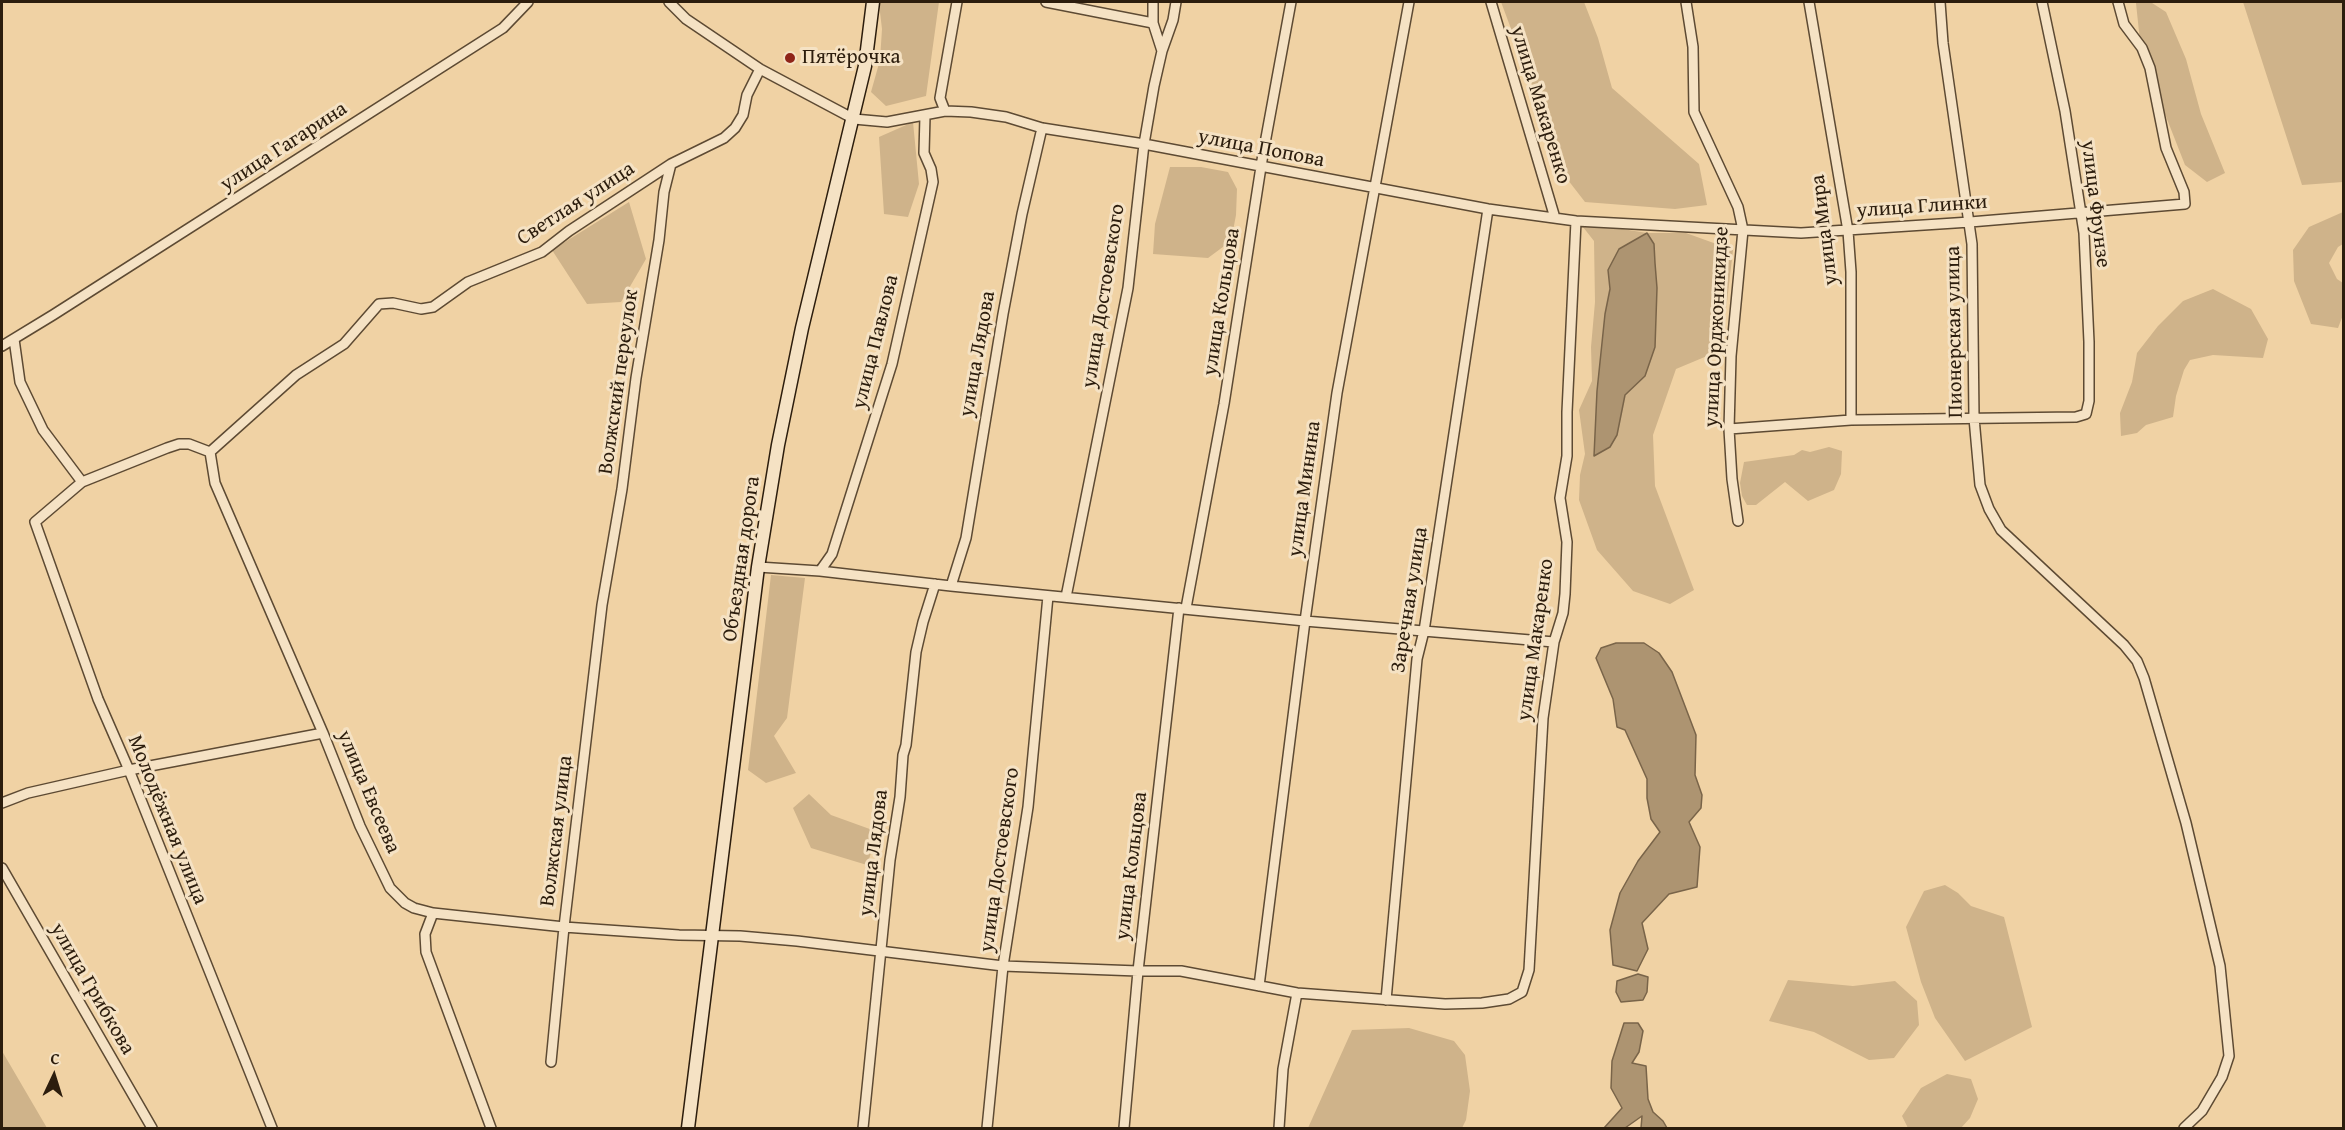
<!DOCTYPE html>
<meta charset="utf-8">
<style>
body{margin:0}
#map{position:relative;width:2345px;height:1130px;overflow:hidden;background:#f0d2a4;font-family:"Gentium Book Plus",serif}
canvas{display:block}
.frame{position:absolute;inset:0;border:3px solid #2c1d0d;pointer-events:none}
.north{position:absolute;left:24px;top:1046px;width:60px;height:60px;-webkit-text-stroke:4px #f5e2c4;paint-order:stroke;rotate:4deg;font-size:16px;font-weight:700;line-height:24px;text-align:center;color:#2c1d0d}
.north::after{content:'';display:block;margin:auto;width:21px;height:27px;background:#2c1d0d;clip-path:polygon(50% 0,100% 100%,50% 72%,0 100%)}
</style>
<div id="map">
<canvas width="2345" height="1130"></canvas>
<div class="frame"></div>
<div class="north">С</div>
</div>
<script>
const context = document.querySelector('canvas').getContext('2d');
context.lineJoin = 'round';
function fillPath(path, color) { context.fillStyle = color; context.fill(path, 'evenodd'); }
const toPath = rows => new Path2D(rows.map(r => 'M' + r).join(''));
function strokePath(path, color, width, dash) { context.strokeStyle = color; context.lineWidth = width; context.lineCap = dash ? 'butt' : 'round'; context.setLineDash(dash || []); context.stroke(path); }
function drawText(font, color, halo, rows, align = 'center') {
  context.font = font + ' "Gentium Book Plus",serif'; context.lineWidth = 6; context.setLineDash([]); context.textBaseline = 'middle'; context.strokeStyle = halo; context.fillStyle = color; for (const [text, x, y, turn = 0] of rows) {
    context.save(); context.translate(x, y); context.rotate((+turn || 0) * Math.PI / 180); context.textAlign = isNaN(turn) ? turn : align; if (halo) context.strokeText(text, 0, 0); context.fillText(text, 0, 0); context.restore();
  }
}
fillPath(toPath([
 [882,2,939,2,926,96,886,106,871,92,880,60,882,29,879,4],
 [1501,2,1584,2,1598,38,1612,88,1699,164,1707,205,1675,209,1585,202,1554,162,1531,82],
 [2243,2,2343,2,2343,182,2302,185],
 [2136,3,2152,3,2166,12,2186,59,2201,114,2225,173,2207,182,2185,165,2156,91,2141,51],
 [913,122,919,184,908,217,884,214,879,137],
 [1170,167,1201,167,1228,172,1237,189,1236,215,1231,241,1208,258,1153,254,1155,224],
 [629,202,646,259,621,302,587,304,552,250],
 [2343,212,2343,244,2338,247,2329,263,2337,279,2343,283,2343,315,2338,328,2311,324,2294,281,2293,250,2309,227],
 [1579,222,1647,233,1686,233,1733,250,1727,302,1719,351,1676,369,1653,435,1655,486,1694,590,1670,604,1633,591,1597,550,1579,500,1580,475,1585,454,1579,410,1592,381,1591,347,1595,302,1594,241],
 [2213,289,2251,309,2268,339,2263,358,2213,355,2190,360,2184,370,2176,396,2173,417,2146,425,2137,433,2121,436,2120,413,2132,382,2137,353,2158,326,2183,301],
 [1829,447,1842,451,1841,474,1834,490,1808,501,1785,482,1756,505,1747,505,1742,496,1740,483,1744,462,1794,455,1802,450,1810,452],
 [771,575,805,578,787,718,774,736,796,773,766,783,748,770],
 [809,794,831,815,878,832,867,865,811,848,793,808],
 [1945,885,1958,893,1971,906,2004,917,2032,1027,1965,1061,1935,1018,1921,982,1906,927,1924,891],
 [1788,980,1853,986,1895,981,1917,1001,1919,1025,1894,1058,1869,1060,1814,1032,1769,1021],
 [1409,1028,1454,1041,1465,1055,1470,1091,1466,1120,1462,1128,1308,1128,1352,1030],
 [2,1051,47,1128,2,1128],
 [1947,1074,1971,1079,1978,1099,1970,1118,1961,1128,1908,1128,1902,1116,1921,1088]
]), '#cfb38a');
const water = toPath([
 [1647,233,1654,244,1655,263,1657,288,1655,347,1645,376,1625,395,1617,435,1610,447,1594,456,1597,391,1605,314,1610,289,1608,270,1619,249,1647,233],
 [1616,643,1644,643,1659,653,1672,672,1696,735,1695,775,1702,795,1701,808,1689,822,1700,847,1697,887,1669,894,1642,923,1648,949,1637,971,1613,965,1610,930,1620,893,1638,861,1660,832,1651,819,1647,798,1647,779,1625,730,1617,727,1613,699,1596,658,1601,648,1616,643],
 [1638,974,1648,977,1647,992,1643,1000,1621,1002,1616,992,1617,981,1638,974],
 [1624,1023,1638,1023,1643,1031,1639,1052,1632,1063,1646,1066,1648,1099,1653,1112,1663,1121,1667,1128,1641,1128,1642,1116,1625,1128,1604,1128,1622,1108,1611,1088,1612,1061,1624,1023]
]);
fillPath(water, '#ad9471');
strokePath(water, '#796449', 1.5);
const minor = toPath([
 [669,2,686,19,760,69,854,119,887,122,945,111,971,112,1006,117,1042,128,1144,144,1488,209,1576,221,1801,233,1970,222,2185,204,2184,192,2166,148,2150,68,2142,48,2124,24,2118,2],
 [1046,2,1153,23,1162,51],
 [1491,2,1555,218],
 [1686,2,1693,47,1694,112,1738,207,1743,230,1731,356,1729,429,1732,479,1738,521],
 [1809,2,1848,231,1851,272,1851,420],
 [1940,2,1943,43,1972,244,1974,418,1980,485,1989,509,2001,530,2124,645,2137,661,2144,678,2186,823,2220,966,2229,1056,2222,1077,2202,1111,2184,1128],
 [1153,23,1153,2],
 [945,111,940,98,957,2],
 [14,339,20,382,43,430,82,482],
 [2,346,53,315,503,28,528,2],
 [1729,429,1851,420,2076,417,2086,414,2089,401,2089,342,2084,233,2065,111,2042,2],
 [210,452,189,444,179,444,167,448,82,482,35,522,98,699,129,770,272,1128],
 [210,452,215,483,323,733,360,826,390,888,405,903,414,908,433,913,425,934,426,952,491,1128],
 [210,452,296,375,344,344,379,304,393,303,421,309,433,307,468,282,542,252,569,231,671,164,724,138,735,128,743,115,747,95,760,69],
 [758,567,820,571,951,586,1305,621,1554,642],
 [820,571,832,554,892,364,933,182,931,169,924,153,925,116],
 [951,586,966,538,1003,314,1022,214,1042,128],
 [1066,597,1128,288,1144,144,1154,86,1162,51,1173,20,1176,2],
 [1186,608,1224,404,1263,154,1291,2],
 [2,803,28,793,129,770,323,733],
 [2,868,152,1128],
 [433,913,564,927,679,935,740,936,797,941,1003,966,1138,971,1181,971,1297,993,1445,1004,1482,1003,1509,999,1522,992,1529,970,1543,718,1554,642,1563,613,1565,594,1567,542,1560,498,1567,456,1567,412,1576,221],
 [1259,986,1305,621,1337,393,1409,2],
 [1386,1000,1417,659,1424,631,1488,209],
 [551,1062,564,927,602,605,622,489,636,378,659,240,664,192,671,164],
 [863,1128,890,860,900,797,903,755,906,745,916,652,923,622,935,584],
 [987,1128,1003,966,1028,807,1048,596],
 [1124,1128,1138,971,1179,608],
 [1279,1128,1283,1069,1297,993]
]);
const secondary = toPath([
 [688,1128,758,567,778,445,802,328,865,66,873,2]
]);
strokePath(minor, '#5d4a33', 12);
strokePath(secondary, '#2c1d0d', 15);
strokePath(minor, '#f5e2c4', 9);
strokePath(secondary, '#f5e2c4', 12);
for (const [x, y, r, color] of [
 [790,58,6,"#8f2418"]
]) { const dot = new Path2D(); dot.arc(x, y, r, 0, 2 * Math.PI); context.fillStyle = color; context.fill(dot); strokePath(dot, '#f5e2c4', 2); }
drawText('21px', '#2c1d0d', '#f5e2c4', [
 ["Пятёрочка",802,58]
], 'left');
drawText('21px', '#2c1d0d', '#f5e2c4', [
 ["улица Макаренко",1540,105,73],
 ["улица Гагарина",284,147,-33],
 ["улица Попова",1261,149,11],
 ["Светлая улица",576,204,-33],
 ["улица Фрунзе",2095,204,83],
 ["улица Глинки",1922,207,-4],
 ["улица Мира",1825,230,-97],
 ["улица Достоевского",1104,296,-81],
 ["улица Кольцова",1222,302,-81],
 ["улица Орджоникидзе",1717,327,-87],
 ["Пионерская улица",1955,332,-91],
 ["улица Павлова",876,342,-76],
 ["улица Лядова",978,354,-80],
 ["Волжский переулок",619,382,-82],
 ["улица Минина",1305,489,-82],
 ["Объездная дорога",742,559,-82],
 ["Заречная улица",1410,600,-81],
 ["улица Макаренко",1536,640,-82],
 ["улица Евсеева",368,792,67],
 ["Молодёжная улица",167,820,68],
 ["Волжская улица",557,831,-83],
 ["улица Лядова",874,853,-83],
 ["улица Достоевского",1000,860,-82],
 ["улица Кольцова",1132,866,-83],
 ["улица Грибкова",92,989,60]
]);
</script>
